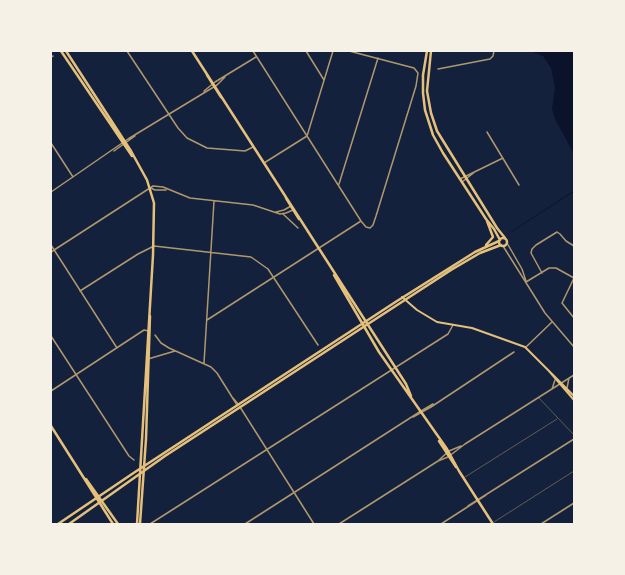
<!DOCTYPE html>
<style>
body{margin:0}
#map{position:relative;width:625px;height:575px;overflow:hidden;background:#14213d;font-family:"Noto Serif",serif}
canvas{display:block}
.frame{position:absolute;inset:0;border:52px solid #f6f1e7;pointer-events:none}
</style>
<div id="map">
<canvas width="625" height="575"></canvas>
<div class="frame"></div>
</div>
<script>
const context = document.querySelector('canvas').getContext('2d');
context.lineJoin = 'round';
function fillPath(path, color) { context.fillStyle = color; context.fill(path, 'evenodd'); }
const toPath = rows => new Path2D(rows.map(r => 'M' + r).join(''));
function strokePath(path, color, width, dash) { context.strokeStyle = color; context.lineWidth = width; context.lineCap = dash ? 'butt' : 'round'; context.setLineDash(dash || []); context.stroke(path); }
fillPath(toPath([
 [530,51,574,51,574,154,555,119,552,109,555,88,551,68,543,56]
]), '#0b132b');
strokePath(toPath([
 [511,232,574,191]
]), '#0b132b', 1);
strokePath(toPath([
 [539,398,574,435],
 [465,477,557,419],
 [494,522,574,471]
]), '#b1986c', 0.5);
strokePath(toPath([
 [127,51,178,128,187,138,207,148,245,151,253,147],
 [253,51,361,221,366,227,370,228,373,225,376,216,416,86,418,73,414,68,349,51],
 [306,51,324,80],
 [51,57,53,56],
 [438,69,490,59,493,56,494,51],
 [204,91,215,82,256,57],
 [487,132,519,185],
 [51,143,73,177],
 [114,151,135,136],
 [264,163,307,136,333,51],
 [460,179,503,158],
 [462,182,476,171],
 [339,184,378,58],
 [151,188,155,190,166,190],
 [51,192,128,139,217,85,225,77],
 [276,212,284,210,291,206],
 [283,214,298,228],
 [507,243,522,269,526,281],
 [51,245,117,348],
 [503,246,545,313,574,347],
 [51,252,153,186,163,187,190,198,253,205,280,214,286,213,293,210],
 [542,273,531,253,532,249,536,245,557,232,560,234,566,241,574,246],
 [574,278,562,303,574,318],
 [526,282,549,268,556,268,574,278],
 [80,291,138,254,154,246,251,257,268,269,318,345],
 [207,320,361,221],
 [155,335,161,343,169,348,211,367,217,373,237,405],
 [51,336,129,456,134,460],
 [526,347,552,322],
 [148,359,175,351],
 [204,363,214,201],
 [567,388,569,378],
 [552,389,555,380],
 [51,391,144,330,149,331],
 [233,398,239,405],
 [240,407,314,524],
 [413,417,431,407,514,352],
 [439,460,449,451,461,446],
 [468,506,574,439],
 [150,524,448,334,453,325],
 [245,524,421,411,433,404],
 [339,524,438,461,448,457,465,444,574,375],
 [441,524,486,495],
 [541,524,574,503]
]), '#b1986c', 1.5);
strokePath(toPath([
 [402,297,417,310,437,322,472,328,525,347,574,396],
 [549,371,574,400]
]), '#e5c07b', 2);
strokePath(toPath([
 [61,51,132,156],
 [66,51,131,151,147,180,154,203,153,255,137,524],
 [192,51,406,384,411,396],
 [427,51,423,75,423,93,425,110,433,135,443,153,486,219,494,229,500,240],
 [431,51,427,91,431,113,437,131,497,228,505,238],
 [207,75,221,97],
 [286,198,299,219],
 '499 242a4 4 0 1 1 8 0a4 4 0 1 1-8 0Z',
 [486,245,493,237,487,221],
 [334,275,379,352,447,449,459,471],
 [51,426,113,524],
 [439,441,456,467],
 [459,471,493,524],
 [86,479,118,524],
 [58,524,135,472,397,301,475,252,499,241],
 [69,524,165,456,451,270,480,253,501,245],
 [140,524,146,439,150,316]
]), '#e5c07b', 2.5);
</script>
